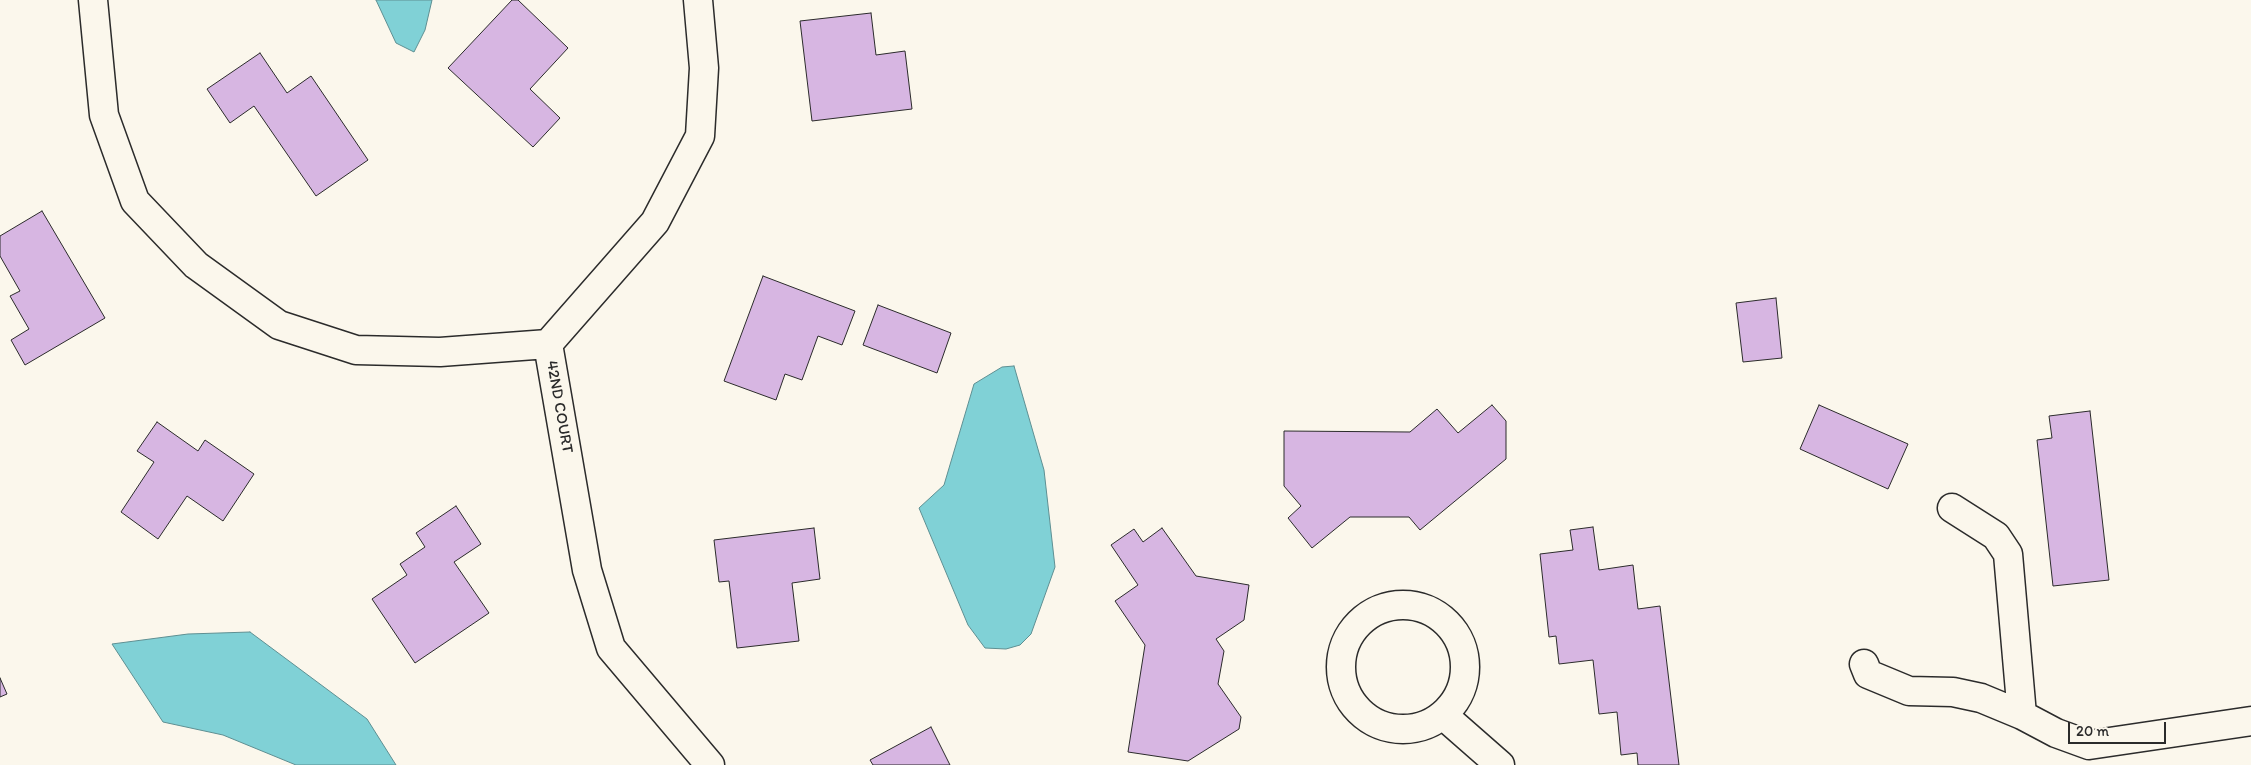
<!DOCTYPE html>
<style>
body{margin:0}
#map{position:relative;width:2251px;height:765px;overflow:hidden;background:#fbf7ec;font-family:Itim,sans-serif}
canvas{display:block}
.scale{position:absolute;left:2068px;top:722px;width:98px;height:22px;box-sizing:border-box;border:2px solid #2b2b2b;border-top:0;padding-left:6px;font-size:15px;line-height:18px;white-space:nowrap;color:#2b2b2b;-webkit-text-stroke:4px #fbf7ec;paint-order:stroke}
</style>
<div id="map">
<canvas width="2251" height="765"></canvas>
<div class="scale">20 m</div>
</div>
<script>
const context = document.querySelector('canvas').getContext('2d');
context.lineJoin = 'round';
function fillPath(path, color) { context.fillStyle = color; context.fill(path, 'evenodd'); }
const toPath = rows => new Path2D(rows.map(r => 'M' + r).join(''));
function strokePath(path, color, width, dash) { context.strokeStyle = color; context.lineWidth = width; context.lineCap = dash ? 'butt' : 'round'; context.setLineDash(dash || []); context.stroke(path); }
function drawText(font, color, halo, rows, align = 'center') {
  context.font = font + ' Itim,sans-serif'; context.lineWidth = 4; context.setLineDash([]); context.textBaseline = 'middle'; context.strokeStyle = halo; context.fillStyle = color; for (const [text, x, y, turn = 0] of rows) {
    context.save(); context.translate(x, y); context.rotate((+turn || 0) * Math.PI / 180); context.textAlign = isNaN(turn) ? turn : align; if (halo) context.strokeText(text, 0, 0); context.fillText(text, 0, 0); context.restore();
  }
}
const water = toPath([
 [376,0,432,0,425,30,414,52,396,43,376,0],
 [1014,366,1044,470,1055,567,1031,634,1020,645,1006,649,985,648,968,625,919,508,944,485,974,384,1002,367,1014,366],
 [250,632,367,719,396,765,296,765,223,735,163,722,112,644,188,634,250,632]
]);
fillPath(water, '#80d1d6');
strokePath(water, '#5e8f92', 1);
const building = toPath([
 [512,0,518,0,568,48,530,89,560,118,533,147,448,68,512,0],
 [871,13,876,55,905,51,912,109,812,121,800,21,871,13],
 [260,53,287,93,311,76,368,160,316,196,254,106,230,123,207,89,260,53],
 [42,211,105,318,25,365,11,340,29,329,10,296,20,291,0,256,0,236,42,211],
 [763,276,855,311,842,345,818,336,802,380,785,374,776,400,724,381,763,276],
 [1776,298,1782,358,1743,362,1736,303,1776,298],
 [878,305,951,333,937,373,863,345,878,305],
 [1492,405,1506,421,1506,459,1420,530,1409,517,1350,517,1312,548,1288,518,1301,506,1284,486,1284,431,1410,432,1437,409,1458,433,1492,405],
 [1819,405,1908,444,1888,489,1800,449,1819,405],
 [2090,411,2109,580,2053,586,2037,440,2052,438,2049,416,2090,411],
 [157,422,198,451,205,440,254,474,223,521,187,496,158,539,121,512,154,462,137,451,157,422],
 [456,506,481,544,454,562,489,613,415,663,372,599,407,575,400,564,425,547,416,533,456,506],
 [1593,527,1599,570,1633,565,1638,609,1660,606,1679,765,1638,765,1637,753,1621,755,1617,712,1599,714,1593,660,1559,664,1556,636,1549,637,1540,554,1573,550,1570,530,1593,527],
 [814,528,820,579,792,583,799,641,737,648,729,581,719,582,714,540,814,528],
 [1162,528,1196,576,1249,585,1244,620,1216,639,1224,651,1218,684,1241,717,1239,729,1188,761,1128,752,1145,645,1115,601,1138,585,1111,545,1134,529,1143,542,1162,528],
 [0,678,7,694,0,697,0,678],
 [931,727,950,765,873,765,870,760,931,727]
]);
fillPath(building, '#d7b6e2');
strokePath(building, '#2b2b2b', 1);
const minor = toPath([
 [93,0,104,115,135,201,196,265,279,325,356,350,440,352,548,344],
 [698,0,704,68,700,136,655,222,548,344,587,570,611,648,710,765],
 [1952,508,1996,536,2008,554,2022,715],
 '1341 667a62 62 0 1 1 124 0a62 62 0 1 1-124 0Z',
 [1864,664,1868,674,1909,691,1953,692,1981,698,2022,715,2056,733,2089,745,2251,721],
 [1443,715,1500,765]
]);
strokePath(minor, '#2b2b2b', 31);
strokePath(minor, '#fbf7ec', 28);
drawText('16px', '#2b2b2b', '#fbf7ec', [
 ["42ND COURT",559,407,80]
]);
</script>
